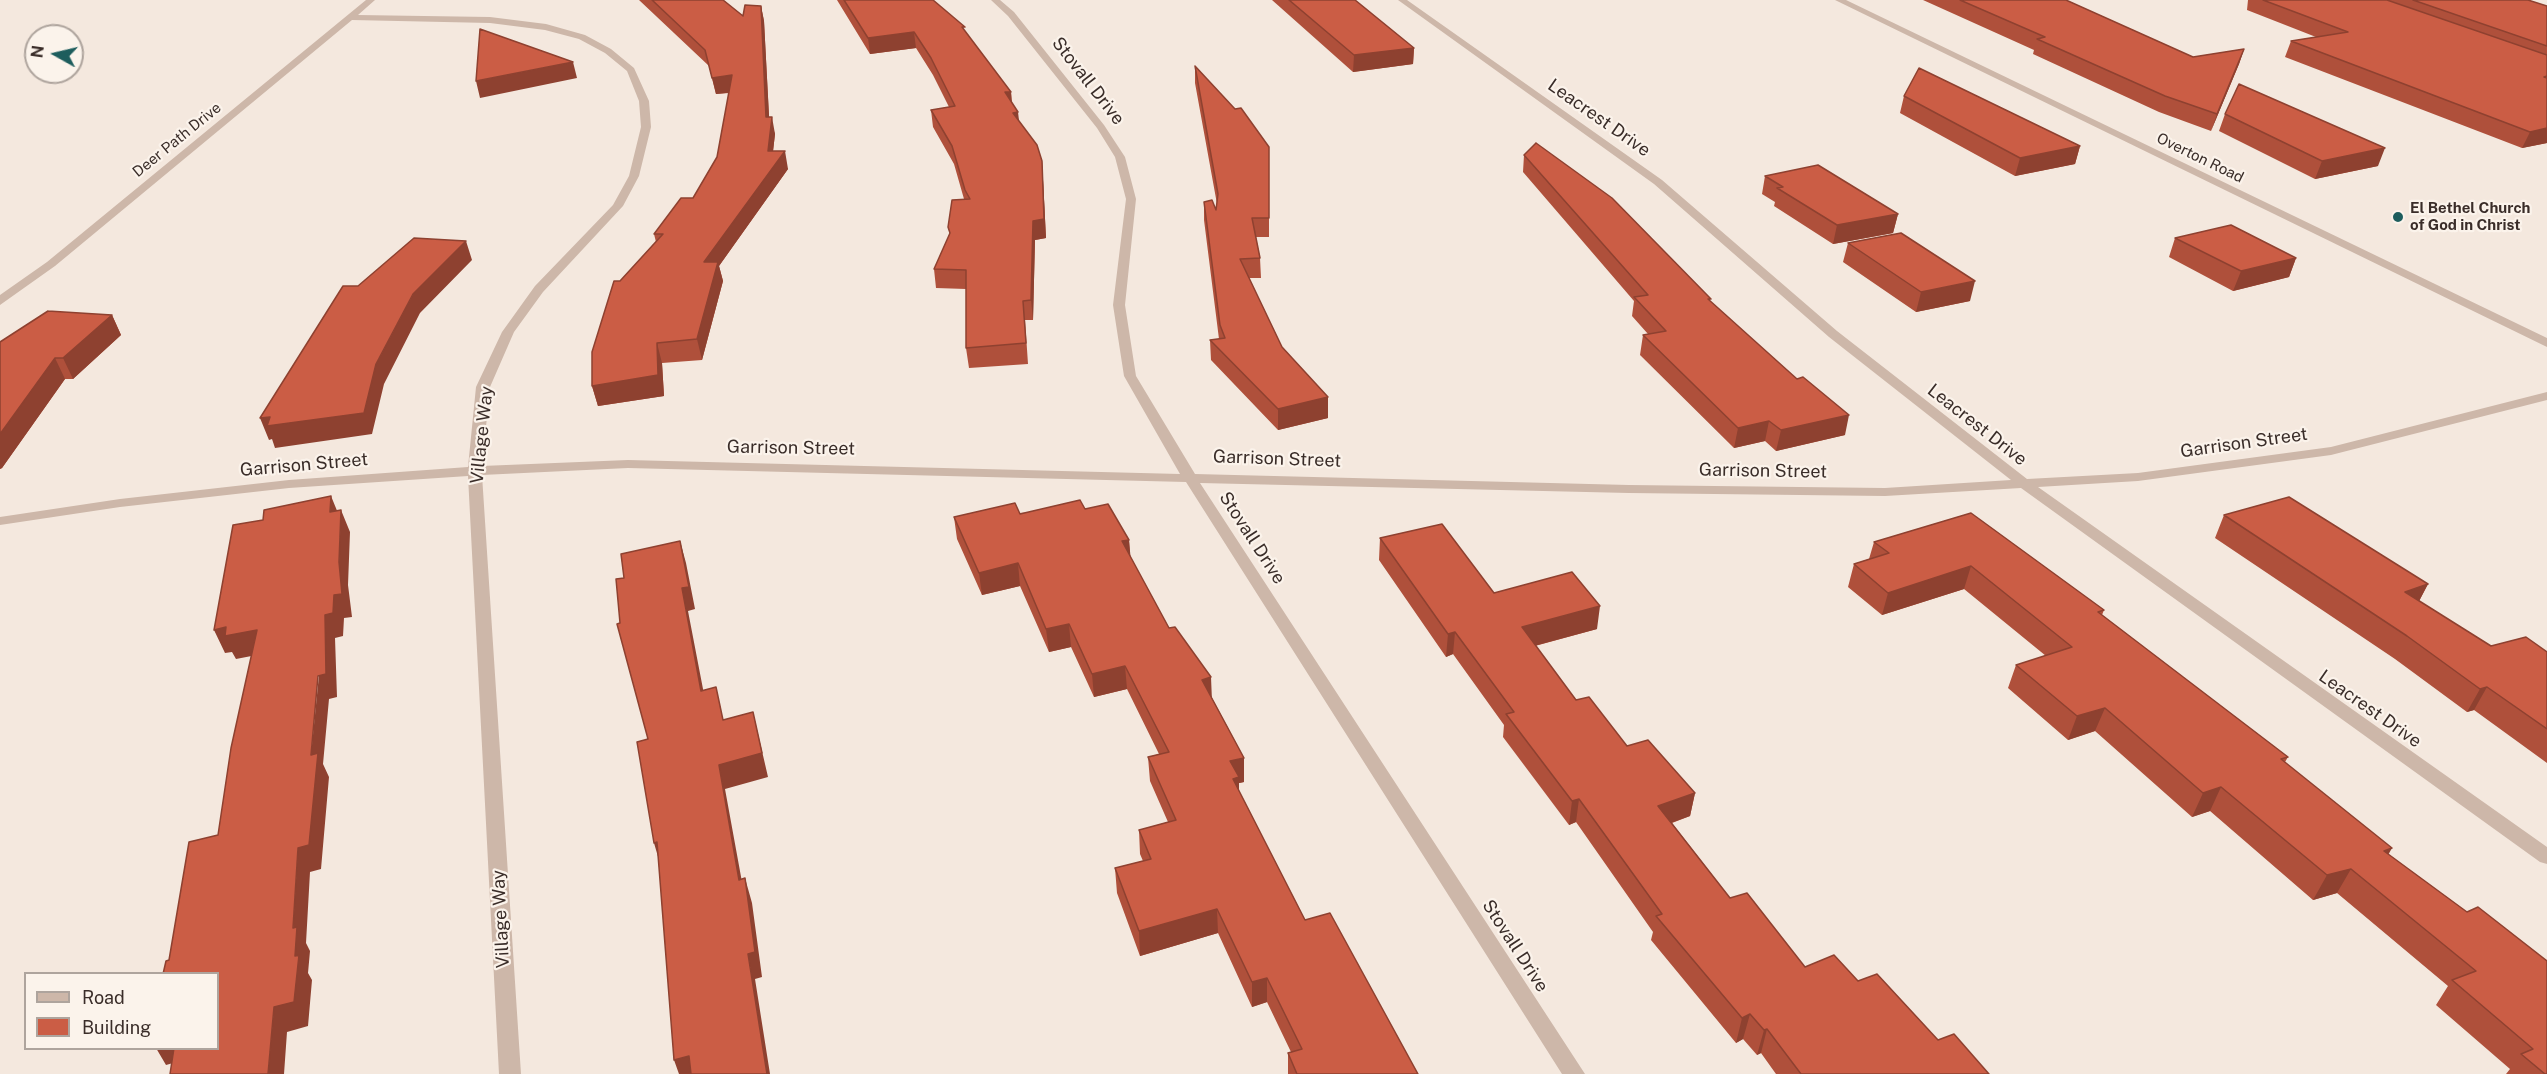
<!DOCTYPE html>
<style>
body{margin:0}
#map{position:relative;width:2547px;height:1074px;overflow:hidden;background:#f4e8de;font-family:"Public Sans",sans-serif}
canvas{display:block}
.legend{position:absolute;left:24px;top:972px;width:195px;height:78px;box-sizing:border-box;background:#fbf3eb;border:2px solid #aea49d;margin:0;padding:8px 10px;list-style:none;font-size:18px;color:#3a2d29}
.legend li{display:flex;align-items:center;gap:12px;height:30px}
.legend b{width:30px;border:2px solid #aea49d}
.north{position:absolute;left:24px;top:24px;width:60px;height:60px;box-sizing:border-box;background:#fbf3eb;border:2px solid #aea49d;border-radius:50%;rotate:278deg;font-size:16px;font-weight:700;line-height:24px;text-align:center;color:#3a2d29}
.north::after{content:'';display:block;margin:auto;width:21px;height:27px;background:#1d5d5d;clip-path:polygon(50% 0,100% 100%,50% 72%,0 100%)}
</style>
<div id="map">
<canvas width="2547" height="1074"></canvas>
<ul class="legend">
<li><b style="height:8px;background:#cdb7a9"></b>Road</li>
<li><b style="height:16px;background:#cb5d45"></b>Building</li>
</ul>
<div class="north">N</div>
</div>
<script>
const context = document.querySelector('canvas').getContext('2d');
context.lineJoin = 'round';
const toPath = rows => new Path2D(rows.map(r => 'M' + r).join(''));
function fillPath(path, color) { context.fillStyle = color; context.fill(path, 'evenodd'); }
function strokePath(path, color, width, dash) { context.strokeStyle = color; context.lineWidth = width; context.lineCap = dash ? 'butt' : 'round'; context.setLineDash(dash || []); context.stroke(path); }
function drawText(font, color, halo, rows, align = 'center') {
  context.font = font + ' "Public Sans",sans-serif'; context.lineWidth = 4.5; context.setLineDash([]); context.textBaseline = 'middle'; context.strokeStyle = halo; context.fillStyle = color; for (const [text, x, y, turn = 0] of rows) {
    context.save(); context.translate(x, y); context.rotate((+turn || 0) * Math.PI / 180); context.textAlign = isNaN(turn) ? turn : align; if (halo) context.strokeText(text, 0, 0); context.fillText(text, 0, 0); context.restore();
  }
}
fillPath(toPath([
 [366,0,375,0,358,15,490,17,546,24,585,35,611,49,634,68,649,101,651,127,639,176,623,206,543,292,514,332,490,387,482,466,628,460,1180,474,1124,376,1113,305,1126,199,1115,157,1097,128,1008,16,991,0,1000,0,1014,12,1104,125,1125,157,1136,199,1125,305,1136,376,1195,474,1629,485,1885,488,2011,480,1829,337,1654,184,1398,0,1407,0,1662,180,1837,331,2027,479,2138,473,2331,447,2547,392,2547,400,2331,455,2138,481,2038,487,2547,847,2547,864,2540,862,2021,488,1885,496,1629,493,1200,483,1585,1074,1562,1074,1186,482,628,468,482,475,521,1074,499,1074,468,476,289,488,120,507,0,525,0,517,120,499,289,480,468,467,476,387,502,332,535,286,613,205,629,176,641,127,639,101,627,71,605,53,579,39,545,30,490,23,352,20,55,266,0,305,0,295,47,262,366,0],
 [1835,0,1846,0,2547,338,2547,347,1835,0]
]), '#cdb7a9');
fillPath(toPath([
 [639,0,723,0,743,16,761,6,764,21,769,117,775,134,773,151,788,169,719,266,723,281,702,360,662,363,664,396,598,406,592,386,620,281,656,242,654,234,693,198,717,157,729,93,716,94,709,66],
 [837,0,933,0,965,31,1011,92,1012,103,1019,121,1042,161,1043,179,1046,238,1035,240,1033,320,1025,320,1028,364,969,368,966,348,966,289,936,288,934,269,950,235,948,227,964,199,954,164,933,127,931,110,949,107,933,75,916,48,870,54],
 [1272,0,1355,0,1414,48,1413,64,1353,72],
 [1923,0,2066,0,2193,57,2244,49,2239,64,2211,131,2159,112,2033,54,2034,50],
 [2248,0,2528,0,2547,6,2547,143,2522,148,2285,57,2291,41,2316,37,2247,10],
 [1195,66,1269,147,1269,237,1256,237,1260,258,1261,278,1249,278,1282,347,1328,397,1328,418,1278,430,1211,360,1210,340,1219,339,1204,220,1204,202,1216,210,1217,204,1195,83],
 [1904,96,2080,146,2075,164,2015,176,1900,113],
 [2225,114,2378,166,2315,179,2219,131],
 [1524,155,1710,302,1845,435,1776,451,1765,441,1734,448,1640,355,1643,335,1648,334,1632,316,1634,301,1523,172],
 [1765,176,1898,214,1893,233,1833,244,1774,206,1775,202,1762,194],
 [2175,238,2296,258,2289,277,2233,291,2169,257],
 [1848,243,1970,301,1916,312,1843,262],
 [112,315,121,335,73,379,65,379,2,468,0,469,0,342],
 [1085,509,1129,540,1130,556,1169,628,1211,696,1244,758,1244,782,1239,783,1239,791,1305,920,1418,1074,1288,1074,1288,1053,1291,1052,1267,1002,1252,1007,1218,933,1140,956,1117,893,1115,868,1143,861,1140,854,1139,830,1168,822,1150,781,1148,757,1159,754,1127,689,1094,697,1071,647,1049,652,1020,586,982,595,957,539,954,517],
 [1971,513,2104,610,2102,615,2288,757,2285,762,2388,854,2467,912,2547,1074,2506,1074,2510,1069,2436,1005,2448,986,2337,893,2313,900,2210,811,2192,817,2095,731,2068,740,2008,688,2016,665,2046,656,1964,589,1882,615,1848,587,1854,564,1869,559,1874,542],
 [2224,515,2428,584,2419,601,2491,646,2547,652,2547,763,2474,710,2467,712,2395,659,2215,538],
 [1380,538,1494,593,1597,629,1535,646,1576,700,1627,746,1695,793,1690,816,1672,823,1730,898,1805,967,1858,981,1938,1040,1989,1074,1776,1074,1761,1053,1757,1055,1743,1039,1736,1043,1651,940,1653,932,1576,822,1569,825,1503,737,1504,725,1453,654,1446,657,1379,560]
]), '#af503b');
fillPath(toPath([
 [761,6,764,21,770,134,772,117,775,134,771,169,768,151],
 [914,32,916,48,870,54,868,38],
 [1414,48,1413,64,1353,72,1354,55],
 [2244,49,2239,64,2211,131,2217,114],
 [573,62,577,78,480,98,476,81],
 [732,75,735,92,716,94,712,78],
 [1005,92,1011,92,1012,108],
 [1018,112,1020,129,1013,113],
 [2547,128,2547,143,2522,148,2530,132],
 [2080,146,2075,164,2015,176,2020,158],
 [2385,148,2378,166,2315,179,2322,161],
 [785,151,788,169,719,266,723,281,702,360,697,339,704,262],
 [1042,161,1046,238,1035,240,1033,320,1031,300,1033,221],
 [1898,214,1893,233,1833,244,1837,225],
 [466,241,472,260,420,313,384,384,372,434,275,448,272,439,269,440,260,418,376,364,413,294],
 [2296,258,2289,277,2233,291,2241,271],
 [1975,281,1970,301,1916,312,1921,292],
 [112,315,121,335,73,379,63,358],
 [657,343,662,363,664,396,598,406,592,386],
 [55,358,65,379,2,468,0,469,0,434],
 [1328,397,1328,418,1278,430,1278,409],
 [1849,415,1845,435,1776,451,1781,430],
 [1769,421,1765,441,1734,448,1738,428],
 [331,496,340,518,330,512],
 [341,510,350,532,348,585,352,617,344,618,343,636,335,638,337,697,329,699,323,764,329,777,321,869,310,872,306,943,310,951,308,973,312,980,308,1026,287,1032,284,1074,268,1074,274,1007,295,956,293,928,298,848,311,755,325,615,334,595,339,562],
 [1129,540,1131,562,1122,541],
 [680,541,686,563,695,609,688,611,708,715,701,691,682,588],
 [1018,563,1020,586,982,595,979,573],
 [1971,566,1964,589,1882,615,1888,593],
 [2428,584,2416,607,2405,592],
 [1600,606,1597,629,1519,650,1522,627],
 [1069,624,1071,647,1049,652,1046,629],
 [226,627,257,630,267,653,236,659,232,652,225,653,214,630],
 [1455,632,1453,654,1446,657,1448,634],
 [1125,666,1127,689,1094,697,1092,674],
 [1211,677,1212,701,1202,680],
 [2487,687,2474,710,2467,712,2480,689],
 [2105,708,2095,731,2068,740,2077,716],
 [753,712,768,777,725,789,746,904,739,880,719,765],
 [1244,758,1244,782,1239,783,1239,801,1233,803,1230,761],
 [2221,787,2210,811,2192,817,2203,793],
 [1695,793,1690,816,1654,829,1658,806],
 [1579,799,1576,822,1569,825,1572,801],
 [657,842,661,867,654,843],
 [2392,848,2378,873,2384,851],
 [2351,869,2337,893,2313,900,2327,875],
 [745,878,752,903,762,977,755,979,770,1074,767,1074,748,954],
 [1217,909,1218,933,1140,956,1139,931],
 [1267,978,1267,1002,1252,1007,1252,982],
 [1750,1014,1743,1039,1736,1043,1742,1018],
 [1767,1029,1761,1053,1757,1055,1764,1030],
 [156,1048,185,1048,191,1058,166,1065],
 [689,1056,695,1074,679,1074,674,1060]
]), '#8e4130');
const building = toPath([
 [652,0,723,0,743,16,745,5,761,6,766,117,772,117,768,151,785,151,704,262,718,262,697,339,657,343,658,375,592,386,592,352,614,281,620,281,663,234,654,234,681,198,693,198,717,157,732,75,712,78,705,50,652,0],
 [844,0,933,0,965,27,962,27,1011,92,1005,92,1018,112,1013,113,1037,145,1042,161,1044,219,1033,221,1031,300,1023,301,1026,343,966,348,966,270,934,269,950,233,948,227,952,200,970,199,965,190,952,146,931,110,955,106,931,58,914,32,868,38,844,0],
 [1289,0,1355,0,1414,48,1354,55,1289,0],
 [1960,0,2066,0,2193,57,2244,49,2217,114,2165,96,2037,39,2045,37,1960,0],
 [2263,0,2387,0,2547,55,2547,76,2544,77,2547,78,2547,128,2530,132,2291,41,2348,32,2263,0],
 [2413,0,2528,0,2547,6,2547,46,2413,0],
 [480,29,573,62,476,81,480,29],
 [1195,66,1235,109,1241,108,1269,147,1269,218,1252,218,1260,258,1240,259,1282,347,1328,397,1278,409,1210,340,1225,338,1220,325,1204,202,1212,200,1216,210,1218,194,1195,66],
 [1919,68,2080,146,2020,158,1904,96,1919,68],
 [2239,84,2385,148,2322,161,2225,114,2239,84],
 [1536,143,1612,198,1711,299,1708,299,1797,379,1803,377,1849,415,1781,430,1769,421,1738,428,1643,335,1666,331,1634,297,1648,295,1524,155,1536,143],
 [1818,165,1898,214,1837,225,1777,188,1783,187,1765,176,1818,165],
 [2231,225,2296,258,2241,271,2175,238,2231,225],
 [1901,233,1975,281,1921,292,1848,243,1901,233],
 [414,238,466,241,413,294,376,364,364,413,267,426,270,417,260,418,343,286,358,286,414,238],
 [48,311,112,315,63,358,55,358,0,434,0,342,48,311],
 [331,496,330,512,341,510,339,562,342,594,334,595,333,613,325,615,326,674,318,676,311,755,318,753,309,845,298,848,293,928,297,927,295,956,299,955,294,1002,274,1007,268,1074,170,1074,174,1048,218,1048,218,974,163,974,166,961,169,960,189,842,218,835,231,748,257,630,225,636,226,627,214,630,233,525,263,520,264,510,331,496],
 [2289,497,2428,584,2405,592,2491,646,2526,637,2547,652,2547,729,2487,687,2480,689,2407,636,2224,515,2289,497],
 [1080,500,1085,509,1108,504,1129,540,1122,541,1169,628,1175,627,1211,677,1202,680,1244,758,1230,761,1239,777,1233,779,1305,920,1330,913,1418,1074,1297,1074,1288,1053,1302,1049,1267,978,1252,982,1217,909,1139,931,1115,868,1151,859,1139,830,1176,820,1148,757,1169,752,1125,666,1092,674,1069,624,1046,629,1018,563,979,573,954,517,1015,503,1020,514,1080,500],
 [1971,513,2104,610,2098,612,2288,757,2281,759,2392,848,2384,851,2467,912,2478,907,2547,961,2547,1074,2545,1074,2521,1054,2533,1049,2452,980,2476,971,2351,869,2327,875,2221,787,2203,793,2105,708,2077,716,2016,665,2072,647,1971,566,1888,593,1854,564,1889,553,1874,542,1971,513],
 [1442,524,1494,593,1572,572,1600,606,1522,627,1576,700,1589,697,1627,746,1648,740,1695,793,1658,806,1730,898,1747,893,1805,967,1834,955,1858,981,1877,974,1938,1040,1954,1034,1989,1074,1801,1074,1767,1029,1764,1030,1750,1014,1742,1018,1656,916,1662,914,1579,799,1572,801,1506,714,1514,712,1455,632,1448,634,1380,538,1442,524],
 [680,541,689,587,682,588,701,691,716,687,723,720,753,712,762,753,719,765,739,880,745,878,755,952,748,954,767,1074,691,1074,689,1056,674,1060,657,842,654,843,637,742,648,739,617,624,620,623,616,579,624,578,621,554,680,541]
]);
fillPath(building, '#cb5d45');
strokePath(building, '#8e4130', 1.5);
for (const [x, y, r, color] of [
 [2398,217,6,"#1d5d5d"]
]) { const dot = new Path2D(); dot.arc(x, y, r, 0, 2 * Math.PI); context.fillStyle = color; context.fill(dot); strokePath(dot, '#fbf3eb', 2); }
drawText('15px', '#3a2d29', '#fbf3eb', [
 ["Deer Path Drive",177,140,-39],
 ["Overton Road",2200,158,26]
]);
drawText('bold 15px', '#3a2d29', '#fbf3eb', [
 ["El Bethel Church",2410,208],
 ["of God in Christ",2410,225]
], 'left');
drawText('18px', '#3a2d29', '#fbf3eb', [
 ["Stovall Drive",1088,81,52],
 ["Leacrest Drive",1599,118,35],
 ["Leacrest Drive",1977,425,38],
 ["Village Way",482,435,-84],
 ["Garrison Street",2244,443,-8],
 ["Garrison Street",791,448,1],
 ["Garrison Street",1277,459,2],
 ["Garrison Street",304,465,-5],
 ["Garrison Street",1763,471,1],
 ["Stovall Drive",1252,538,57],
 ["Leacrest Drive",2370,709,35],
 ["Village Way",501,919,-93],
 ["Stovall Drive",1515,946,57]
]);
</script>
